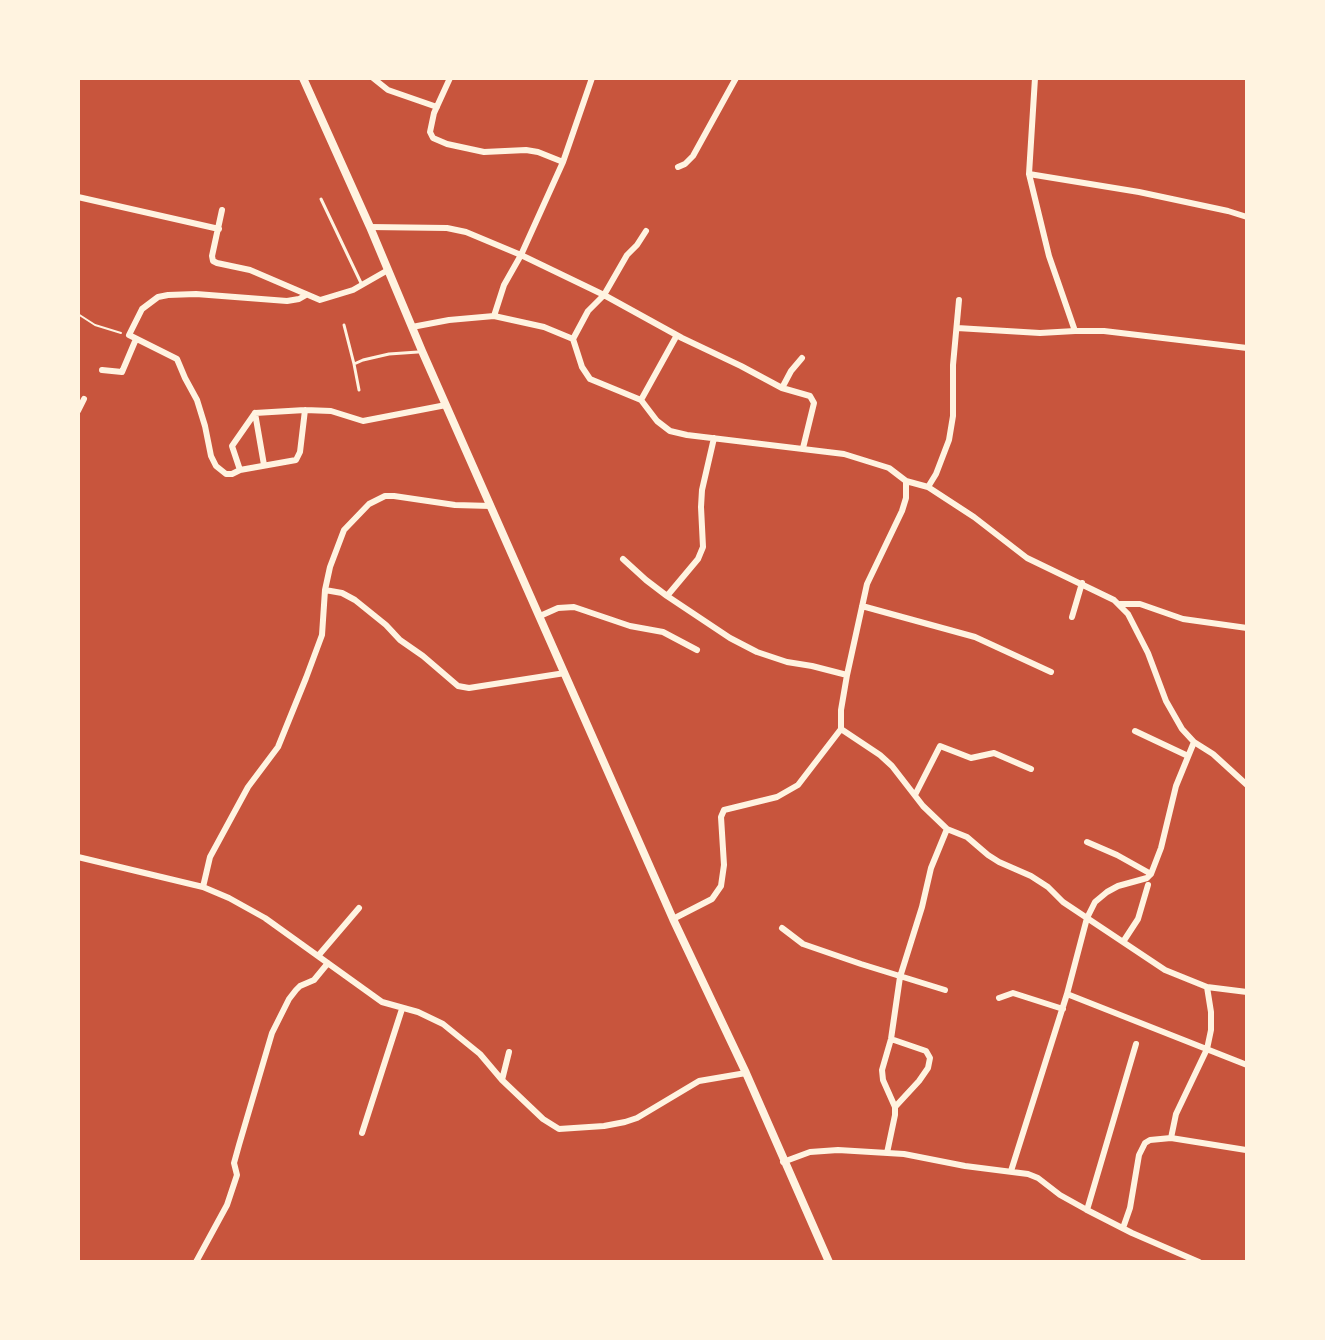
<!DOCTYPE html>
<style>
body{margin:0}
#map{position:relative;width:1325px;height:1340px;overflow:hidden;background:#c8553d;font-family:Mulish,sans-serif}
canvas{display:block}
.frame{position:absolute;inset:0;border:80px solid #fff3e0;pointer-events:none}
</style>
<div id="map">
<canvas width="1325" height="1340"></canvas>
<div class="frame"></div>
</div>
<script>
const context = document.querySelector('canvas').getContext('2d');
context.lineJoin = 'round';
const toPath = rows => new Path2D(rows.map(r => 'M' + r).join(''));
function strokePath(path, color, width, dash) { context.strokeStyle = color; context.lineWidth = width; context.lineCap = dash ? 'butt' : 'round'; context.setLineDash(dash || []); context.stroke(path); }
strokePath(toPath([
 [78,314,95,325,121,333]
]), '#fff3e0', 2);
strokePath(toPath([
 [321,199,362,285],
 [344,325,354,364,363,360,389,354,418,352],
 [354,364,359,390]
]), '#fff3e0', 3);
strokePath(toPath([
 [373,78,388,90,437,107],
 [450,78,434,113,430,132,433,138,447,144,484,152,526,150,538,152,563,162],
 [1035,78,1029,174,1049,256,1075,331],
 [678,167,685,164,693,156,736,78],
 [1029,174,1139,192,1228,211,1247,217],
 [78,197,219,229],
 [222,210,212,256,213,261,217,263,250,270,320,300,353,290,388,270],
 [370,227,447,228,466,232,521,255,604,295,682,338,741,366,782,388,810,396,814,403,803,448],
 [646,231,637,245,627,255,604,295,588,311,573,339,582,367,590,379,641,400,657,421,670,431,687,435,844,454,889,468,906,481,928,487,974,517,1027,558,1114,600,1128,614,1148,653,1166,701,1182,729,1194,742,1213,754,1247,785],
 [494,316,504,285,521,255,563,162,592,78],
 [412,327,449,320,494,316,544,327,573,339],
 [957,328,1040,333,1075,331,1104,331,1247,348],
 [102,370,122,372,136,339],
 [782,388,791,371,802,358],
 [641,400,677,335],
 [305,410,300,452,296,460,240,470,232,474,226,474,216,466,211,456,205,426,197,400,185,378,177,359,129,335,142,309,158,297,168,295,196,294,287,301,299,299,306,295],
 [78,411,84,399],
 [264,465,255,413,305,410,331,411,363,421,446,405],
 [240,470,232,446,255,413],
 [928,487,936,474,949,440,953,416,953,365,959,300],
 [623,559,646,580,667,596,730,638,757,652,787,662,812,666,847,675],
 [325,590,342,593,355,600,386,625,400,640,423,656,458,686,469,688,565,673],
 [667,596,698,559,703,547,701,507,702,490,714,438],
 [1120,604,1140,604,1183,619,1247,628],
 [862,606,975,637,1051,672],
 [540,616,558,608,574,607,630,626,663,632,697,650],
 [1072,617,1082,583],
 [841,729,880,755,892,766,923,806,947,829,967,837,988,855,999,862,1031,876,1048,887,1063,902,1165,970,1207,987,1247,992],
 [1135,731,1188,756],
 [915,795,940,746,971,758,994,753,1031,769],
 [1087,842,1117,855,1151,874],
 [78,857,203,887,229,898,265,918,382,1002,418,1012,443,1024,480,1054,502,1080,543,1119,559,1129,604,1126,625,1122,637,1118,699,1081,746,1073],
 [203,887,210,857,248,787,278,747,306,678,322,635,325,590,330,567,344,530,369,504,385,496,394,496,455,505,491,506],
 [673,919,712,899,721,886,724,865,721,817,724,810,777,797,798,785,841,729,841,710,847,675,867,584,902,511,906,498,906,481],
 [782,928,803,944,861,964,945,990],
 [1123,942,1138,919,1148,885],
 [318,956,359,908],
 [1067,994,1247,1065],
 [999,998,1013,993,1063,1009],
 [891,1039,926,1051,930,1058,928,1068,919,1081,895,1107],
 [502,1080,509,1052],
 [362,1133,402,1009],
 [1171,1138,1176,1114,1207,1049,1211,1030,1211,1012,1207,987],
 [887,1153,895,1115,895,1107,883,1080,882,1070,891,1039,900,977,922,907,931,868,947,829],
 [783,1162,810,1152,838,1150,904,1154,965,1166,1028,1174,1038,1178,1060,1195,1087,1210,1132,1233,1199,1262],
 [1011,1171,1067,994,1087,918,1095,902,1107,892,1118,886,1147,878,1151,874,1161,848,1176,786,1194,742],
 [1087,1210,1136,1044],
 [1123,1228,1130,1208,1139,1155,1145,1143,1150,1140,1171,1138,1246,1150],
 [196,1262,227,1205,237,1175,234,1163,239,1145,272,1033,289,999,296,990,300,986,314,980,328,963]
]), '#fff3e0', 6);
strokePath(toPath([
 [303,78,370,227,422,351,673,919,746,1073,829,1262]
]), '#fff3e0', 8);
</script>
